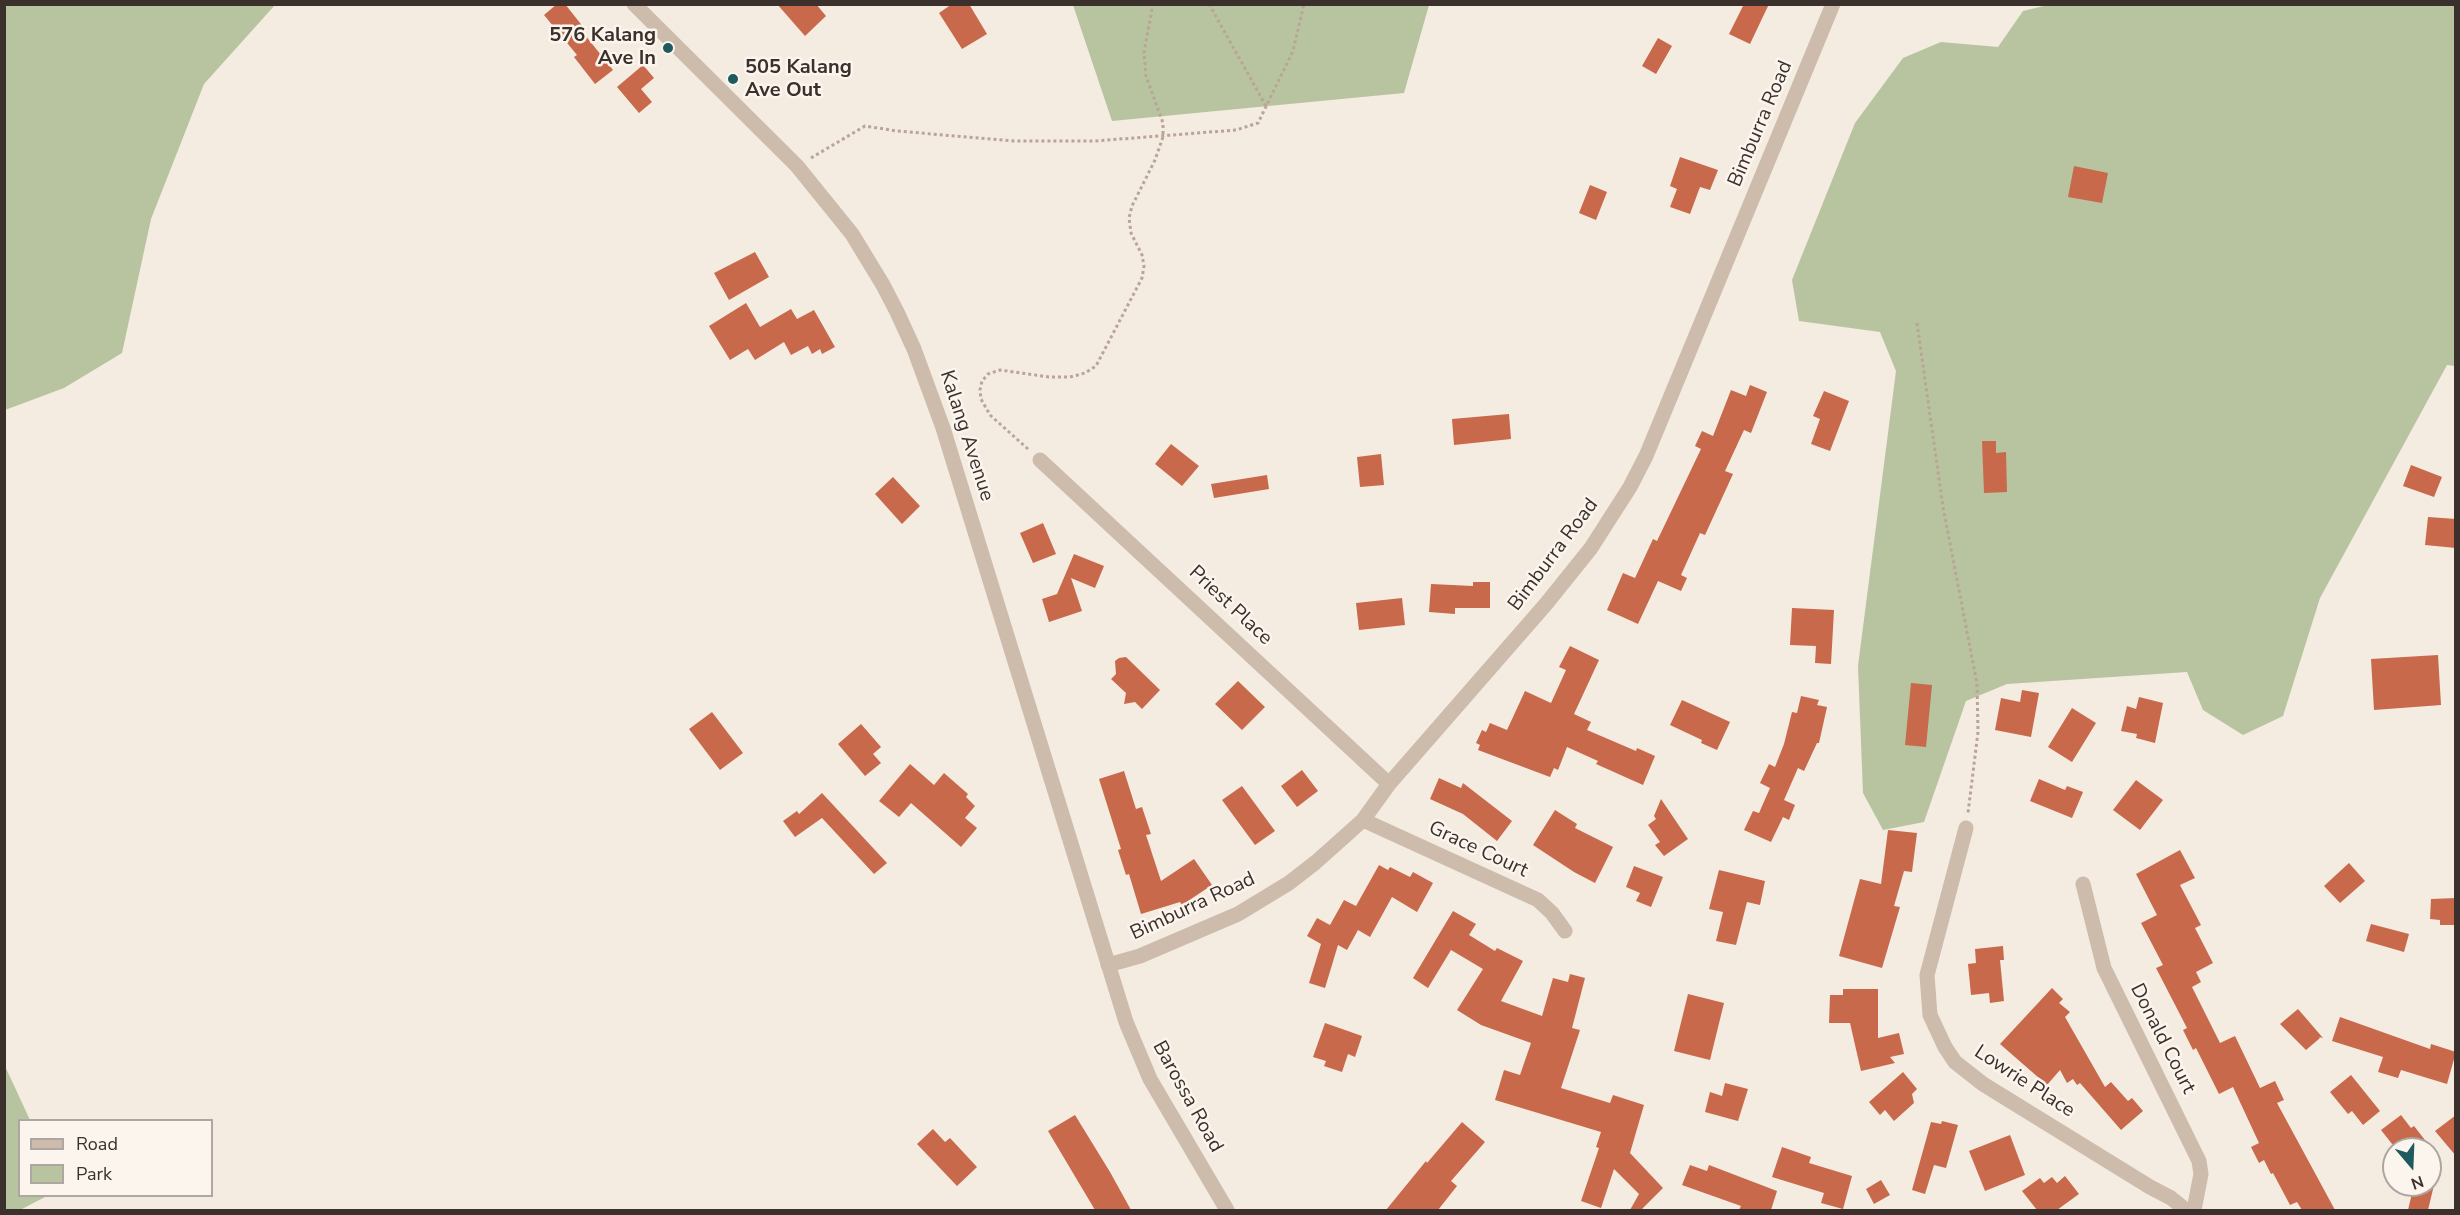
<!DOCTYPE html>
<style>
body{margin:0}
#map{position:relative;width:2460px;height:1215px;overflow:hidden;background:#f4ebe1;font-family:"Nunito Sans",sans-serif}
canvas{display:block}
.frame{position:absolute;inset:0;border:6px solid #3b302b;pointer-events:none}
.legend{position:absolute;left:18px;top:1119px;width:195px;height:78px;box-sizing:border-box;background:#fbf5ee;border:2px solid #aea6a0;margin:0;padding:8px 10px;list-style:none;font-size:18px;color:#3b302b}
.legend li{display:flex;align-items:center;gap:12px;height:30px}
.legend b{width:30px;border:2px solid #aea6a0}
.north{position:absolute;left:2382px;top:1137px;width:60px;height:60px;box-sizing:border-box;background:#fbf5ee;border:2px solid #aea6a0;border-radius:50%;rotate:161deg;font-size:16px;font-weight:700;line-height:24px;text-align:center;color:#3b302b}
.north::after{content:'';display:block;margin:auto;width:21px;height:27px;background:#1f5a5e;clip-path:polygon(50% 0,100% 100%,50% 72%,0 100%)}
</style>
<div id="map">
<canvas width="2460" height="1215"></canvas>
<div class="frame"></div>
<ul class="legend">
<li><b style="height:8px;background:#cdbbac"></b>Road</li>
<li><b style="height:16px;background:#b8c4a0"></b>Park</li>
</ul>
<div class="north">N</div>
</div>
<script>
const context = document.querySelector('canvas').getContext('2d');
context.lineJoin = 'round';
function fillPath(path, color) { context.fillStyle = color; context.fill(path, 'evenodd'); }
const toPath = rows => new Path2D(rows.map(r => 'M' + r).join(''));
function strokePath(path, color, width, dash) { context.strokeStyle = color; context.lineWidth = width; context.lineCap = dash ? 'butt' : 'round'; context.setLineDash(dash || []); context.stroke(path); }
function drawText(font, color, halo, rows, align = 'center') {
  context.font = font + ' "Nunito Sans",sans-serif'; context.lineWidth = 5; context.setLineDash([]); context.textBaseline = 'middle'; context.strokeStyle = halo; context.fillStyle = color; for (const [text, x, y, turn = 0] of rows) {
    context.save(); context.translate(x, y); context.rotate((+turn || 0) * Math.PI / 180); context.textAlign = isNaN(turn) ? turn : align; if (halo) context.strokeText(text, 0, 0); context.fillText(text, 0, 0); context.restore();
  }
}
fillPath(toPath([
 [5,4,275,5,204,84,151,219,122,353,64,388,5,410],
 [1073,5,1073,4,1429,5,1404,93,1112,121],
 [2048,5,2455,5,2455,366,2447,365,2320,598,2283,716,2243,735,2203,710,2187,672,2007,684,1966,701,1924,822,1883,830,1863,793,1858,666,1896,371,1880,332,1799,321,1792,280,1855,123,1903,58,1941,42,1998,47,2023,11],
 [4,1064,30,1120,20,1120,20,1196,47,1196,20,1210,5,1210]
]), '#b8c4a0');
fillPath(toPath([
 [557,4,565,4,584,28,581,30,613,70,595,84,574,57,577,55,544,15],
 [777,4,816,4,826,16,805,36],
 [952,4,969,4,987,34,962,49,939,13],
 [1744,4,1769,4,1750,44,1729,34],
 [1658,38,1672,46,1656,74,1642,66],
 [643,65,654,78,641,89,652,102,639,113,617,87],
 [1680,157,1718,170,1710,190,1700,187,1690,214,1670,207,1677,189,1670,186],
 [2074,166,2108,173,2102,203,2068,197],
 [1590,185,1607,192,1596,220,1579,213],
 [755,252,769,277,729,300,714,273],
 [746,303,760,327,791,309,797,319,814,310,835,347,822,354,820,349,812,354,808,346,791,355,784,342,755,360,748,349,730,360,709,326],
 [1750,385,1767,392,1751,433,1744,430,1725,471,1733,474,1705,535,1700,533,1681,575,1687,578,1681,591,1658,581,1638,624,1607,610,1623,573,1635,578,1653,539,1657,541,1701,449,1695,446,1702,431,1713,436,1731,390,1746,396],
 [1824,391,1849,401,1830,451,1811,444,1820,419,1813,416],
 [1509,414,1511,439,1454,445,1452,419],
 [1982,441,1996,441,1996,453,2006,452,2007,492,1984,493],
 [1171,444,1199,466,1182,486,1155,464],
 [1381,454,1384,485,1360,487,1357,457],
 [2411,465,2442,477,2434,497,2403,486],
 [1267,475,1269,489,1214,498,1211,484],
 [893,477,920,506,902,524,875,494],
 [2428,517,2456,519,2456,548,2425,545],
 [1043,523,1056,554,1033,563,1020,533],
 [1074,554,1104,566,1095,588,1071,578,1082,611,1049,622,1042,599,1057,594],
 [1473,582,1490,582,1490,608,1455,608,1455,614,1429,612,1431,584,1473,586],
 [1402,598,1405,625,1359,630,1356,603],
 [1792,608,1834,610,1831,664,1815,663,1816,646,1790,645],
 [1570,646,1599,660,1574,714,1591,722,1587,730,1636,751,1637,748,1655,756,1643,785,1596,764,1598,761,1567,747,1558,770,1554,768,1550,777,1478,750,1480,745,1476,743,1482,730,1486,732,1490,723,1507,730,1525,691,1551,703,1566,670,1559,667],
 [2438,655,2441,705,2374,710,2371,659],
 [1126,657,1160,690,1142,709,1135,702,1124,704,1126,693,1111,679,1116,674,1115,661,1119,658],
 [1238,681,1265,707,1242,730,1215,704],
 [1911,683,1932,685,1926,747,1905,745],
 [2022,690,2039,693,2031,737,1995,730,2001,698,2020,702],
 [1801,696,1819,700,1817,705,1827,707,1819,743,1817,743,1804,771,1798,768,1784,800,1795,805,1789,820,1783,817,1771,842,1744,830,1753,811,1759,813,1770,788,1760,783,1769,764,1775,767,1784,744,1792,712,1797,713],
 [2139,697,2163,703,2155,743,2136,738,2137,734,2121,731,2127,706,2136,709],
 [1682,700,1730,722,1717,750,1701,743,1702,740,1670,725],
 [2072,708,2096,723,2072,762,2048,747],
 [712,712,743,753,720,770,689,729],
 [861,724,881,747,873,754,881,763,865,776,838,744],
 [910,764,934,785,944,773,968,794,966,797,975,806,965,818,977,828,961,847,911,803,899,817,879,801],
 [1302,770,1318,791,1297,807,1281,786],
 [1124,771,1136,809,1142,807,1151,834,1146,835,1161,881,1194,859,1212,885,1182,905,1180,902,1141,914,1129,874,1126,875,1118,850,1121,849,1099,779],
 [1439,778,1461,788,1463,783,1512,821,1497,841,1463,814,1430,799],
 [2039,779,2065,790,2067,786,2083,792,2072,818,2030,801],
 [2136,780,2163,800,2140,830,2113,810],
 [1242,786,1275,831,1255,845,1222,800],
 [822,793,887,863,874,874,822,818,795,837,783,821,797,811,799,814],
 [1661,799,1688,839,1664,856,1655,845,1660,842,1648,825,1656,819,1654,816],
 [1555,810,1577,824,1575,828,1613,847,1595,883,1574,872,1533,845],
 [1888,830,1917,833,1912,872,1904,871,1894,906,1900,907,1882,968,1839,956,1860,879,1881,884],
 [2180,850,2195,878,2180,885,2201,925,2195,928,2213,963,2196,972,2201,982,2192,987,2220,1043,2235,1036,2260,1088,2275,1081,2284,1100,2277,1103,2335,1210,2302,1210,2297,1202,2290,1205,2273,1173,2271,1174,2264,1160,2259,1163,2251,1147,2259,1143,2233,1087,2219,1094,2196,1048,2193,1050,2183,1030,2187,1028,2156,968,2163,965,2141,923,2157,915,2136,874],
 [2349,863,2365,881,2340,903,2324,886],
 [1379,865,1388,870,1390,867,1410,877,1413,872,1433,883,1417,912,1392,897,1370,937,1358,930,1347,950,1338,945,1325,988,1309,983,1321,944,1307,936,1317,918,1330,925,1344,900,1356,906],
 [1634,866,1663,877,1651,907,1636,901,1640,893,1626,887],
 [1719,870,1765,881,1760,905,1747,902,1736,945,1716,941,1723,912,1709,909],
 [2456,898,2456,925,2440,925,2440,920,2430,919,2431,899],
 [1453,911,1476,924,1469,935,1495,951,1497,948,1523,961,1501,1001,1542,1016,1553,978,1568,982,1570,974,1585,978,1572,1028,1580,1030,1561,1088,1610,1103,1613,1095,1644,1105,1630,1153,1663,1188,1641,1210,1630,1210,1639,1194,1614,1169,1601,1208,1581,1201,1599,1148,1596,1147,1601,1132,1495,1100,1504,1070,1520,1075,1531,1043,1481,1025,1457,1010,1483,969,1451,950,1428,988,1413,978],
 [2371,924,2409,934,2404,952,2366,941],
 [2003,946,2004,960,2000,960,2004,1001,1990,1003,1989,993,1971,995,1968,964,1976,963,1975,949],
 [2052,988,2063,999,2059,1003,2070,1012,2065,1017,2105,1087,2111,1082,2128,1101,2132,1098,2143,1111,2121,1130,2080,1083,2077,1085,2073,1079,2067,1083,2060,1070,2047,1085,2000,1044],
 [1843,989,1878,989,1878,1038,1899,1033,1904,1054,1890,1057,1895,1063,1861,1071,1850,1023,1829,1023,1830,995,1843,995],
 [1688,994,1724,1003,1710,1060,1674,1051],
 [2298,1009,2323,1038,2319,1037,2320,1038,2306,1050,2280,1024],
 [2340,1017,2430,1049,2431,1044,2456,1052,2447,1084,2401,1070,2398,1078,2378,1072,2383,1057,2332,1041],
 [1325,1023,1362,1036,1355,1057,1348,1054,1342,1072,1324,1066,1326,1061,1313,1057],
 [1903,1072,1917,1089,1912,1094,1914,1103,1894,1121,1885,1110,1880,1115,1869,1102],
 [2351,1075,2380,1111,2363,1125,2352,1111,2348,1114,2330,1092],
 [1725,1083,1748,1089,1738,1121,1705,1112,1710,1092,1722,1096],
 [1075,1115,1110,1172,1131,1210,1095,1210,1048,1131],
 [2401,1115,2411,1128,2414,1126,2432,1149,2396,1149,2381,1130],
 [2456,1115,2456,1156,2435,1131],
 [1942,1121,1958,1125,1946,1168,1934,1165,1925,1194,1912,1190,1931,1122,1941,1124],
 [1462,1122,1485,1142,1451,1181,1457,1186,1438,1210,1386,1210,1426,1161,1427,1163],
 [933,1129,945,1142,950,1138,977,1167,957,1186,917,1144],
 [2010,1135,2025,1175,1985,1191,1969,1151],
 [1782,1147,1811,1157,1809,1163,1852,1176,1843,1209,1821,1203,1824,1193,1772,1177],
 [1690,1165,1707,1171,1709,1165,1777,1191,1771,1210,1739,1210,1741,1206,1682,1185],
 [2065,1176,2079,1194,2057,1210,2037,1210,2022,1191,2040,1178,2044,1183,2052,1177,2057,1183],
 [1881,1180,1890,1195,1874,1204,1866,1189],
 [2414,1185,2434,1185,2428,1210,2408,1210]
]), '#c8694b');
strokePath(toPath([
 [1209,4,1266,106],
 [811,158,865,126,897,131,1014,141,1095,141,1236,130,1258,123,1293,51,1304,4],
 [1917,323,1943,507,1977,684,1978,732,1968,813],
 [1028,449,990,415,981,399,980,390,982,381,988,374,1000,370,1049,377,1070,377,1085,373,1096,366,1142,278,1144,266,1142,255,1131,233,1129,218,1132,206,1155,160,1163,137,1163,123,1146,76,1144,52,1153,4]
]), '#b9a596', 3, [3, 3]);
strokePath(toPath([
 [634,4,797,166,852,234,883,285,897,312,914,349,943,428,1126,1022,1150,1079,1227,1210],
 [1040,460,1389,784],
 [1363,820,1538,900,1552,913,1565,931],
 [1966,828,1927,975,1930,1015,1945,1047,1955,1062,1983,1084,2150,1187,2171,1198,2186,1210],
 [2083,884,2104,968,2199,1161,2201,1174,2194,1210],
 [1108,965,1140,956,1238,914,1289,883,1316,862,1363,820,1389,784,1546,604,1591,548,1630,487,1646,456,1833,4]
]), '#cdbbac', 15);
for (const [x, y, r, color] of [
 [668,48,6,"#1f5a5e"],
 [733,79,6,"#1f5a5e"]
]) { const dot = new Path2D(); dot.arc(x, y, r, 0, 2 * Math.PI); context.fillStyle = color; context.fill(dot); strokePath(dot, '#fbf5ee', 2); }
drawText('bold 20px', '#3b302b', '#fbf5ee', [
 ["576 Kalang",656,36],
 ["Ave In",656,59],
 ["505 Kalang",745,68,"left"],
 ["Ave Out",745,91,"left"]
], 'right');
drawText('20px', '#3b302b', '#fbf5ee', [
 ["Bimburra Road",1761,124,-67],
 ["Kalang Avenue",966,436,72],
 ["Bimburra Road",1554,555,-53],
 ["Priest Place",1230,606,43],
 ["Grace Court",1478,850,25],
 ["Bimburra Road",1193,907,-25],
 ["Donald Court",2162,1039,63],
 ["Lowrie Place",2024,1082,33],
 ["Barossa Road",1187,1097,61]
]);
</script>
